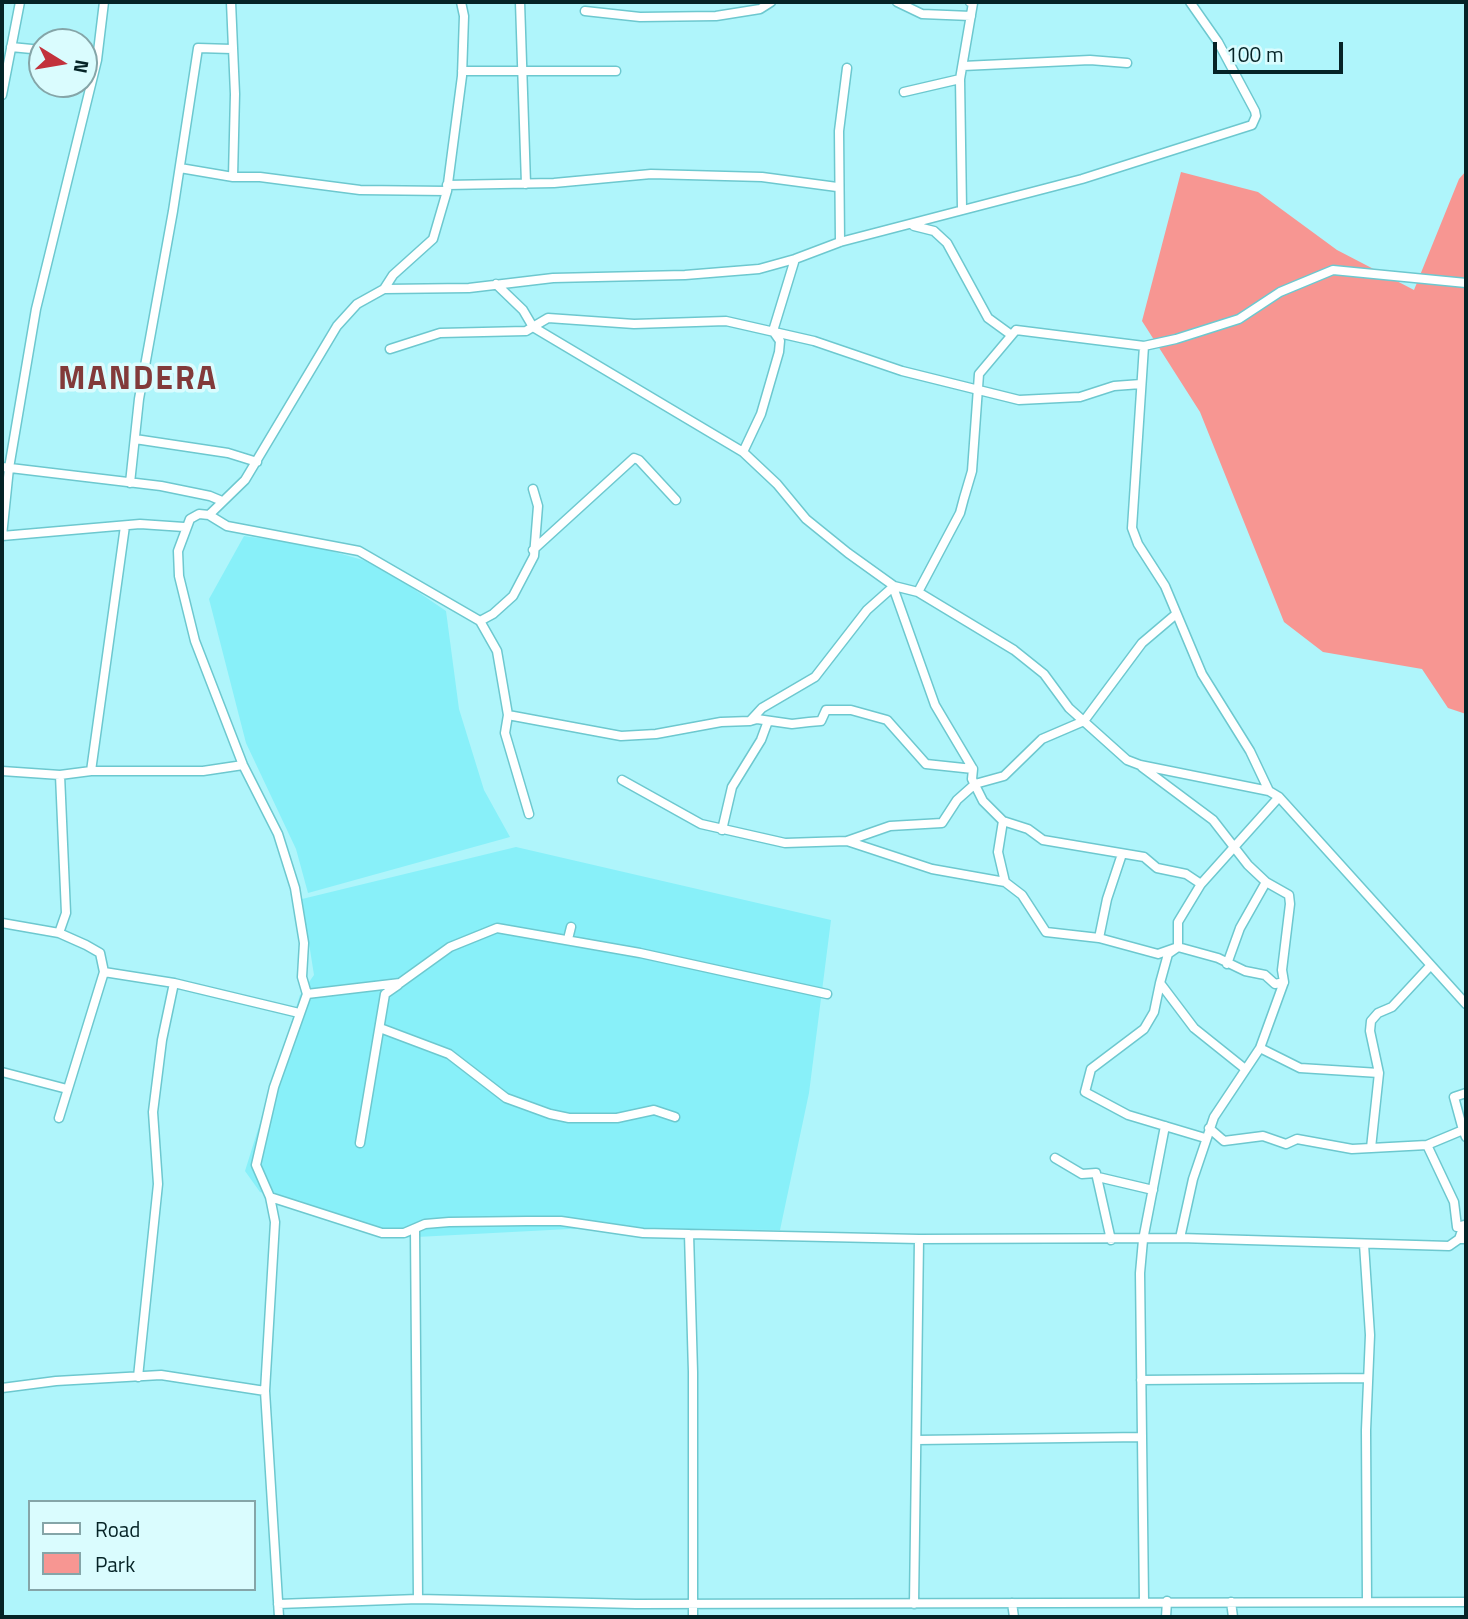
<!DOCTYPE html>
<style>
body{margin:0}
#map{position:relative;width:1468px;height:1619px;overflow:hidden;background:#aff5fb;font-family:"Titillium Web",sans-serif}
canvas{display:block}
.frame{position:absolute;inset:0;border:4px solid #052326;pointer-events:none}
.legend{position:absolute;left:28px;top:1500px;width:228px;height:91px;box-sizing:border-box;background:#dafcfe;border:2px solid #85a5a8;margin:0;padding:9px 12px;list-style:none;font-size:21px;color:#052326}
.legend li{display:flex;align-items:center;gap:14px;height:35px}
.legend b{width:35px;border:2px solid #85a5a8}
.north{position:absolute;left:28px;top:28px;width:70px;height:70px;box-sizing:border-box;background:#dafcfe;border:2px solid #85a5a8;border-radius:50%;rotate:101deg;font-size:19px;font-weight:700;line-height:28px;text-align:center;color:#052326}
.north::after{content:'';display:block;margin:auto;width:24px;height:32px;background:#c2323c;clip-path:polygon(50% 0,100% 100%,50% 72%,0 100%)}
.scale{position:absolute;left:1213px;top:42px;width:130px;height:32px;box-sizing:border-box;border:4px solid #052326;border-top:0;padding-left:9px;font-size:21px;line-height:24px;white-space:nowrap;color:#052326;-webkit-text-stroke:5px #dafcfe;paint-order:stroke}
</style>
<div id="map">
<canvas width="1468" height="1619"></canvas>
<div class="frame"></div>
<ul class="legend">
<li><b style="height:9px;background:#fff"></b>Road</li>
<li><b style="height:19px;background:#f79692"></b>Park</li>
</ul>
<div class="north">N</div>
<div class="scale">100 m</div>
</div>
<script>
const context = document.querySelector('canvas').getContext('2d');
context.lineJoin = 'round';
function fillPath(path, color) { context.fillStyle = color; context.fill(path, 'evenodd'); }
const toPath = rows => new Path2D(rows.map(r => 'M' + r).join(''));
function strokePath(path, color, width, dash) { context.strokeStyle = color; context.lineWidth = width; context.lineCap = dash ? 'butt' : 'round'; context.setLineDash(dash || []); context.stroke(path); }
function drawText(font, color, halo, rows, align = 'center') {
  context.font = font + ' "Titillium Web",sans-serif'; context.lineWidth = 7; context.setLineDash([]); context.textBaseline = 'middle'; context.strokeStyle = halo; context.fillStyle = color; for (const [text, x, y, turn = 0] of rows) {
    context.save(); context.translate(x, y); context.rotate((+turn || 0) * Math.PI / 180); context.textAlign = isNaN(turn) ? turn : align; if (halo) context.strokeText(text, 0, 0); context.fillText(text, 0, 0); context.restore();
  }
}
fillPath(toPath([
 [244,536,310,545,377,564,446,611,459,709,484,790,510,837,308,893,296,849,246,743,209,599],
 [516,847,831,920,809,1093,780,1230,569,1229,398,1238,260,1192,245,1171,300,995,314,975,302,899]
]), '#88f0f9');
fillPath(toPath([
 [1466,171,1466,714,1448,708,1422,669,1323,652,1284,622,1200,412,1142,321,1181,172,1258,192,1337,250,1414,290,1459,179]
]), '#f79692');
const minor = toPath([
 [104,2,97,60,36,309,9,468,2,536,140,524,184,527],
 [231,2,235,94,233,177],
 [520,2,526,184],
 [897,2,922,14,971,16],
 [585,11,640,17,716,16,760,9,771,2],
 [11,47,42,50],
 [84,58,97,60],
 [963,66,1090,60,1127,63],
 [462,71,616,71],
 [904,92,960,79],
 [2,95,20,2],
 [180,168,233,177,260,177,360,190,447,191],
 [447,185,554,183,651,174,762,177,837,187],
 [962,209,960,79,973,3,970,2],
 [914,226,934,231,947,243,988,318,1010,334],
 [840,242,839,131,847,68],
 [496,284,523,310,533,327,743,452,777,484,806,519,848,553,894,586,918,592,1014,650,1044,674,1069,708,1127,760,1140,765,1269,791,1279,797,1466,1004],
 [384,289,469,288,553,278,685,275,759,269,795,259,840,242,1082,179,1252,125,1256,116,1255,111,1218,42,1190,2],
 [1144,346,1132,528,1138,544,1165,586,1202,674,1250,751,1269,791],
 [390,349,440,333,526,331,548,318,634,324,726,321,814,341,902,371,1019,400,1080,397,1114,386,1141,384],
 [135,439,228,453,257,462],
 [743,452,761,414,779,352,780,341,773,331,795,259],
 [2,467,161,486,210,496,222,501],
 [130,483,139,399,173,211,198,48,232,49],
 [209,515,227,526,359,551,480,621,497,651,508,715,505,733,529,814],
 [533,550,634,458,639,460,676,500],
 [893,587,935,705,973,769,972,779,983,801,1003,821,998,852,1005,882,1022,895,1046,932,1099,938,1158,954,1178,947,1218,958,1245,971,1265,975,1275,984,1284,982],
 [918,592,960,513,964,498,972,471,979,374,1016,330,1144,346,1176,339,1239,319,1280,292,1333,270,1466,283],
 [480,621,493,614,513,596,534,556,538,506,533,489],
 [508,715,621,736,656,734,721,722,750,721,762,708,815,677,867,610,894,586],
 [750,721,757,719,792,724,809,722,821,721,826,710,851,710,887,720,926,764,973,769],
 [1142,767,1213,820,1248,865,1266,882,1289,895,1290,904,1282,970,1284,982,1260,1048,1214,1117,1193,1179,1180,1238],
 [2,771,60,775,91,771,203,771,243,765],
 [91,771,125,526],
 [622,780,701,824,785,843,847,841,890,826,942,823,957,800,975,784,1004,776,1042,739,1084,721,1142,643,1175,615],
 [1003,821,1028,829,1043,840,1144,857,1157,868,1186,874,1201,884],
 [722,830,732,787,761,740,768,721],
 [847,841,932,869,1005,882],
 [2,923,59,933,86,945,100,953,104,972,174,983,299,1013],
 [59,933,66,913,60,775],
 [1099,938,1107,899,1122,854],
 [568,939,571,927],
 [1227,964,1240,928,1266,882],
 [1160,983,1154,1012,1144,1029,1091,1069,1085,1092,1128,1115,1205,1138],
 [307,994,400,983,450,947,497,928,640,953,827,994],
 [380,1028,449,1054,506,1098,550,1114,569,1118,617,1118,654,1110,675,1117],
 [1260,1048,1300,1068,1379,1073],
 [1244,1068,1194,1028,1160,983,1168,954,1178,947,1178,922,1201,884,1279,797],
 [2,1072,67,1089],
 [59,1118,104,972],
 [1209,1128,1224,1141,1263,1136,1286,1144,1297,1139,1352,1149,1371,1148,1379,1073,1370,1031,1371,1021,1378,1013,1392,1007,1430,966],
 [1463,1130,1454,1097,1466,1093],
 [360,1143,385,994,398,985],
 [1427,1145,1454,1202,1457,1227,1464,1225,1459,1239],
 [1371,1148,1427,1145,1463,1130,1466,1137],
 [1055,1158,1082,1174,1096,1173,1111,1240],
 [1098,1177,1153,1190],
 [270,1197,382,1233,404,1233,425,1224,449,1222,527,1221,561,1221,643,1233,919,1239,1180,1238,1449,1246,1459,1239,1466,1239],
 [415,1230,418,1599],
 [689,1234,693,1372,693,1617],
 [1364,1244,1370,1335,1366,1430,1367,1602],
 [138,1377,158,1184,153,1112,162,1040,174,983],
 [1141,1380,1368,1378],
 [2,1388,56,1381,161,1375,265,1391],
 [917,1440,1142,1437],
 [1144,1601,1140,1273,1143,1240,1165,1126],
 [1231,1602,1233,1617],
 [1012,1603,1014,1617],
 [278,1604,418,1599,636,1604,1466,1602],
 [914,1604,919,1239],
 [279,1617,265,1391,275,1222,270,1197,256,1165,274,1087,307,994,302,977,304,943,295,888,278,834,243,765,195,641,179,576,178,551,190,519,199,514,209,515,245,480,337,326,357,304,384,289,393,275,433,239,447,191,462,76,464,16,461,2],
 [1166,1617,1167,1601]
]);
strokePath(minor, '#6dc8cf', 11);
strokePath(minor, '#fff', 8);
context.letterSpacing = '2px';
drawText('bold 32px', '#823a3a', '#dafcfe', [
 ["MANDERA",138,381]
]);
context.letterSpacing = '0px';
</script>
